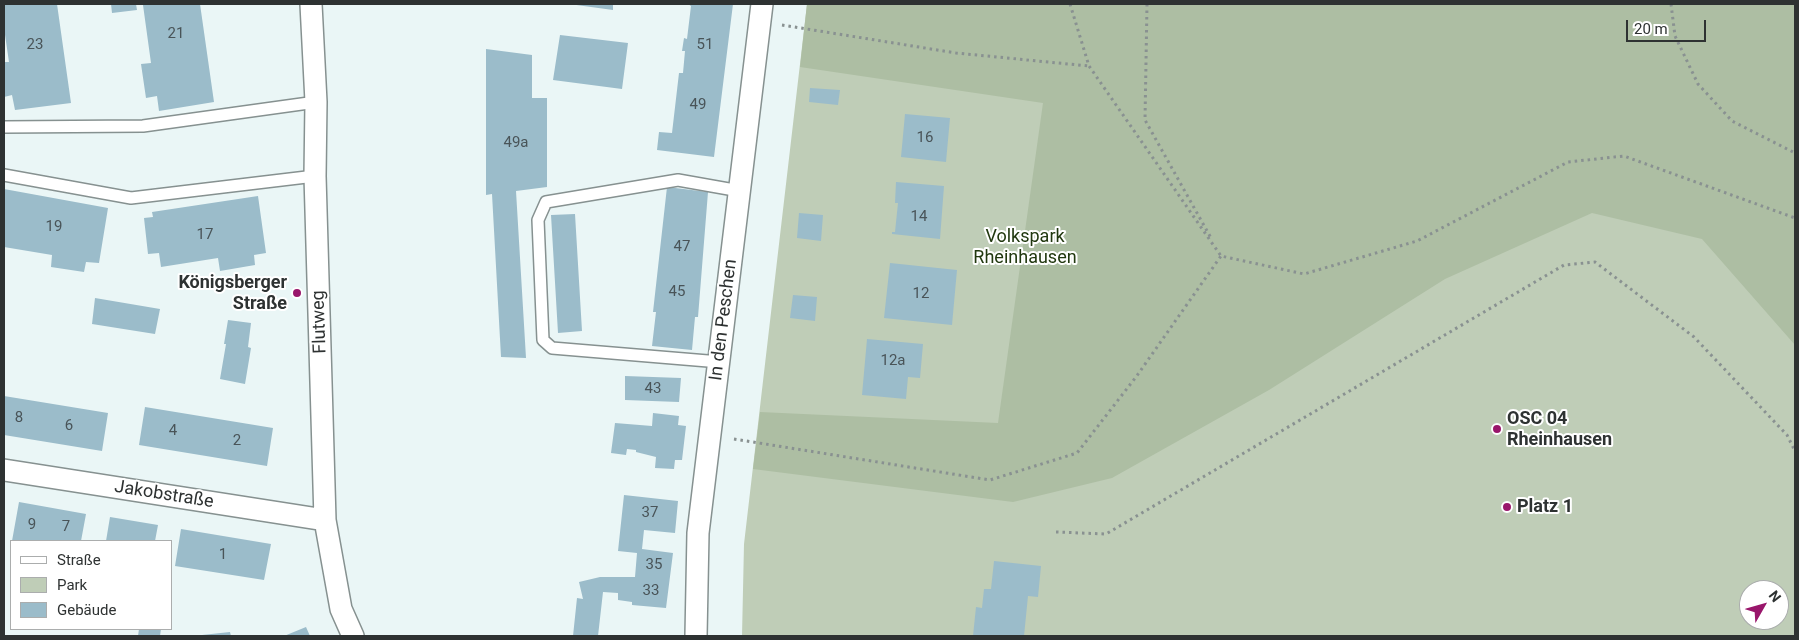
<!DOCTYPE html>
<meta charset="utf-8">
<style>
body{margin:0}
#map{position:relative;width:1799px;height:640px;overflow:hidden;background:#eaf6f6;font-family:Roboto,sans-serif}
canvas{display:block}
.frame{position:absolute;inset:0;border:5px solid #2e3232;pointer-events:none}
.legend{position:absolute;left:10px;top:540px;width:162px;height:90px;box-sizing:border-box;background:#fff;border:1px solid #abadad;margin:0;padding:6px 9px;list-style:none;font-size:15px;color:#2e3232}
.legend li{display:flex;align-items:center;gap:10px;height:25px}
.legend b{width:25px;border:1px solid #abadad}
.north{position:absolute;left:1739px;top:580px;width:50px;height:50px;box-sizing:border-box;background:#fff;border:1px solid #abadad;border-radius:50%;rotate:52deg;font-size:14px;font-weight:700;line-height:20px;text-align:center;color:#2e3232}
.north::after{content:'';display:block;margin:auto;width:18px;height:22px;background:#99166b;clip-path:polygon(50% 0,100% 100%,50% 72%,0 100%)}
.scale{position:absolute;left:1626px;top:20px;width:80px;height:22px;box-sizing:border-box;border:2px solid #2e3232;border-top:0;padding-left:6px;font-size:15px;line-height:18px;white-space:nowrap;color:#2e3232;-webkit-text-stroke:4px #fff;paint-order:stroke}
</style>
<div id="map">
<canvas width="1799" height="640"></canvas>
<div class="frame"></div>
<ul class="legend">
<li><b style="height:6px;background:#fff"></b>Straße</li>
<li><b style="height:14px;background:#bfcdb7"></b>Park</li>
<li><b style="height:14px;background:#9bbcca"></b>Gebäude</li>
</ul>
<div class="north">N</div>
<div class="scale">20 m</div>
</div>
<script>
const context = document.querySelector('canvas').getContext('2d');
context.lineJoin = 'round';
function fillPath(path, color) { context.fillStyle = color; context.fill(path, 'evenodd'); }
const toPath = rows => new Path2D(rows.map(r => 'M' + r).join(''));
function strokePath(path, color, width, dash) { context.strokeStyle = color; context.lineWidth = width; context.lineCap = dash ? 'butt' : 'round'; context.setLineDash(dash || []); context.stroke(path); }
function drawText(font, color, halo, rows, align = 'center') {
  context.font = font + ' Roboto,sans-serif'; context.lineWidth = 4; context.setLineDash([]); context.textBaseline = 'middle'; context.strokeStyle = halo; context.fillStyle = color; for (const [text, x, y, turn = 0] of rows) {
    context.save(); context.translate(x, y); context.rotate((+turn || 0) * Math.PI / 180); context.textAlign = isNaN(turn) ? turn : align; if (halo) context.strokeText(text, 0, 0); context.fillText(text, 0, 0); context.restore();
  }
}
fillPath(toPath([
 [807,4,1795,4,1795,636,742,636,744,544],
 [1749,590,1779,590,1779,620,1749,620]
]), '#bfcdb7');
fillPath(toPath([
 [807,4,1795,4,1795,345,1702,239,1592,213,1445,279,1269,390,1112,478,1013,502,753,469,760,412,998,423,1043,103,800,67]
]), '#adbea3');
fillPath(toPath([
 [4,4,57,4,71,103,15,110,12,95,4,97,4,62,9,62,4,28],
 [111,4,136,4,137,10,112,13],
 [149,4,200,4,214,102,159,111,157,96,146,98,141,64,151,63,143,5],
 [569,4,613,4,613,10],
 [688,4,733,4,714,157,657,150,659,132,672,133,679,73,683,73,685,51,682,51,684,38,687,39,691,6],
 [560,35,628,43,622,89,553,80],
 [486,49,532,55,532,98,547,98,547,187,516,191,526,358,501,357,492,194,486,195],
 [810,88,840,90,838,105,809,102],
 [905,114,950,118,946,162,901,157],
 [896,182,944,186,940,239,892,234,892,232,895,232,898,203,895,203],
 [667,187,708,192,698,317,695,317,692,350,652,346,656,312,653,312],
 [4,189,108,208,99,263,86,262,84,272,51,267,52,255,4,247],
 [258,196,266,253,254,255,255,265,220,271,218,258,161,267,159,253,148,254,144,218,153,217,152,212],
 [799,213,823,215,821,241,797,238],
 [575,214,582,331,558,333,551,215],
 [890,263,957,270,952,325,884,318],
 [793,295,817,297,815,321,790,318],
 [95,298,160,309,155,334,92,324],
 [228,320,251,323,248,347,251,348,245,384,220,379,226,344,224,344],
 [867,339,923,344,920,378,908,377,906,399,862,395],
 [625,376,681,378,679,402,625,400],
 [4,396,108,413,102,451,4,435],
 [145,407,273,428,267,466,139,445],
 [653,413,679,416,678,425,686,426,682,460,675,460,674,469,655,468,656,457,636,452,636,450,627,449,626,455,611,453,615,423,652,426],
 [624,495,678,501,675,533,644,530,642,549,673,553,666,608,632,605,632,602,618,600,618,593,603,592,598,636,573,636,577,598,583,599,579,582,600,577,635,577,637,553,618,551],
 [19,502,86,514,81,541,12,541],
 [110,517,158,525,155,541,106,541],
 [181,529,271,544,264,580,175,566],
 [994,561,1041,566,1038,597,1028,596,1024,636,973,636,976,607,982,608,984,589,991,589],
 [306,627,310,636,284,636],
 [139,629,161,629,160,636,138,636],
 [230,632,231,636,202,636,202,635]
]), '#9bbcca');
const service = toPath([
 [4,127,143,126,316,102],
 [4,175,131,198,315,176],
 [720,362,552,348,543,340,538,220,546,202,678,180,740,191]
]);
const minor = toPath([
 [311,4,316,102,315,176,325,520,341,609,353,636],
 [4,470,325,520],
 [696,636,698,533,762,4]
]);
strokePath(service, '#869190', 14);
strokePath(minor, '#869190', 24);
strokePath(toPath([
 [1070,4,1089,66,1221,256,1304,274,1417,241,1568,162,1624,156,1795,218],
 [1147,4,1145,120,1211,238],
 [1671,4,1675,36,1698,84,1732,121,1795,153],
 [782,25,956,53,1089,66],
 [734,439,990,480,1077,453,1136,377,1221,256],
 [1056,532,1106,534,1564,265,1595,262,1694,337,1787,435,1795,451]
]), '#899191', 3, [2.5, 4]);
strokePath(service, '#fff', 11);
strokePath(minor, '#fff', 21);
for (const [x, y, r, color] of [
 [297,293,5,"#99166b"],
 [1497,429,5,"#99166b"],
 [1507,507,5,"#99166b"]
]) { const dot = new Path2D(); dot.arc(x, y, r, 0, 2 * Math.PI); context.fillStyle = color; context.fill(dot); strokePath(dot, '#fff', 2); }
drawText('15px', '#495458', null, [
 ["21",176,34],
 ["23",35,45],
 ["51",705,45],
 ["49",698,105],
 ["16",925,138],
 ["49a",516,143],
 ["14",919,217],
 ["19",54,227],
 ["17",205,235],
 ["47",682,247],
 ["45",677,292],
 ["12",921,294],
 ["12a",893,361],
 ["43",653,389],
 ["8",19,418],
 ["6",69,426],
 ["4",173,431],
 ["2",237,441],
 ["37",650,513],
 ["9",32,525],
 ["7",66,527],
 ["1",223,555],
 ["35",654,565],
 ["33",651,591]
]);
drawText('18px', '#21380f', '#fff', [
 ["Volkspark",1025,237],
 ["Rheinhausen",1025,258]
]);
drawText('bold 18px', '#2e3232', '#fff', [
 ["Königsberger",287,283,"right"],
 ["Straße",287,304,"right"],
 ["OSC 04",1507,419],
 ["Rheinhausen",1507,440],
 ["Platz 1",1517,507]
], 'left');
drawText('18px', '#2e3232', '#fff', [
 ["In den Peschen",724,320,-83],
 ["Flutweg",320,322,-92],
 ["Jakobstraße",164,495,9]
]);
</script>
